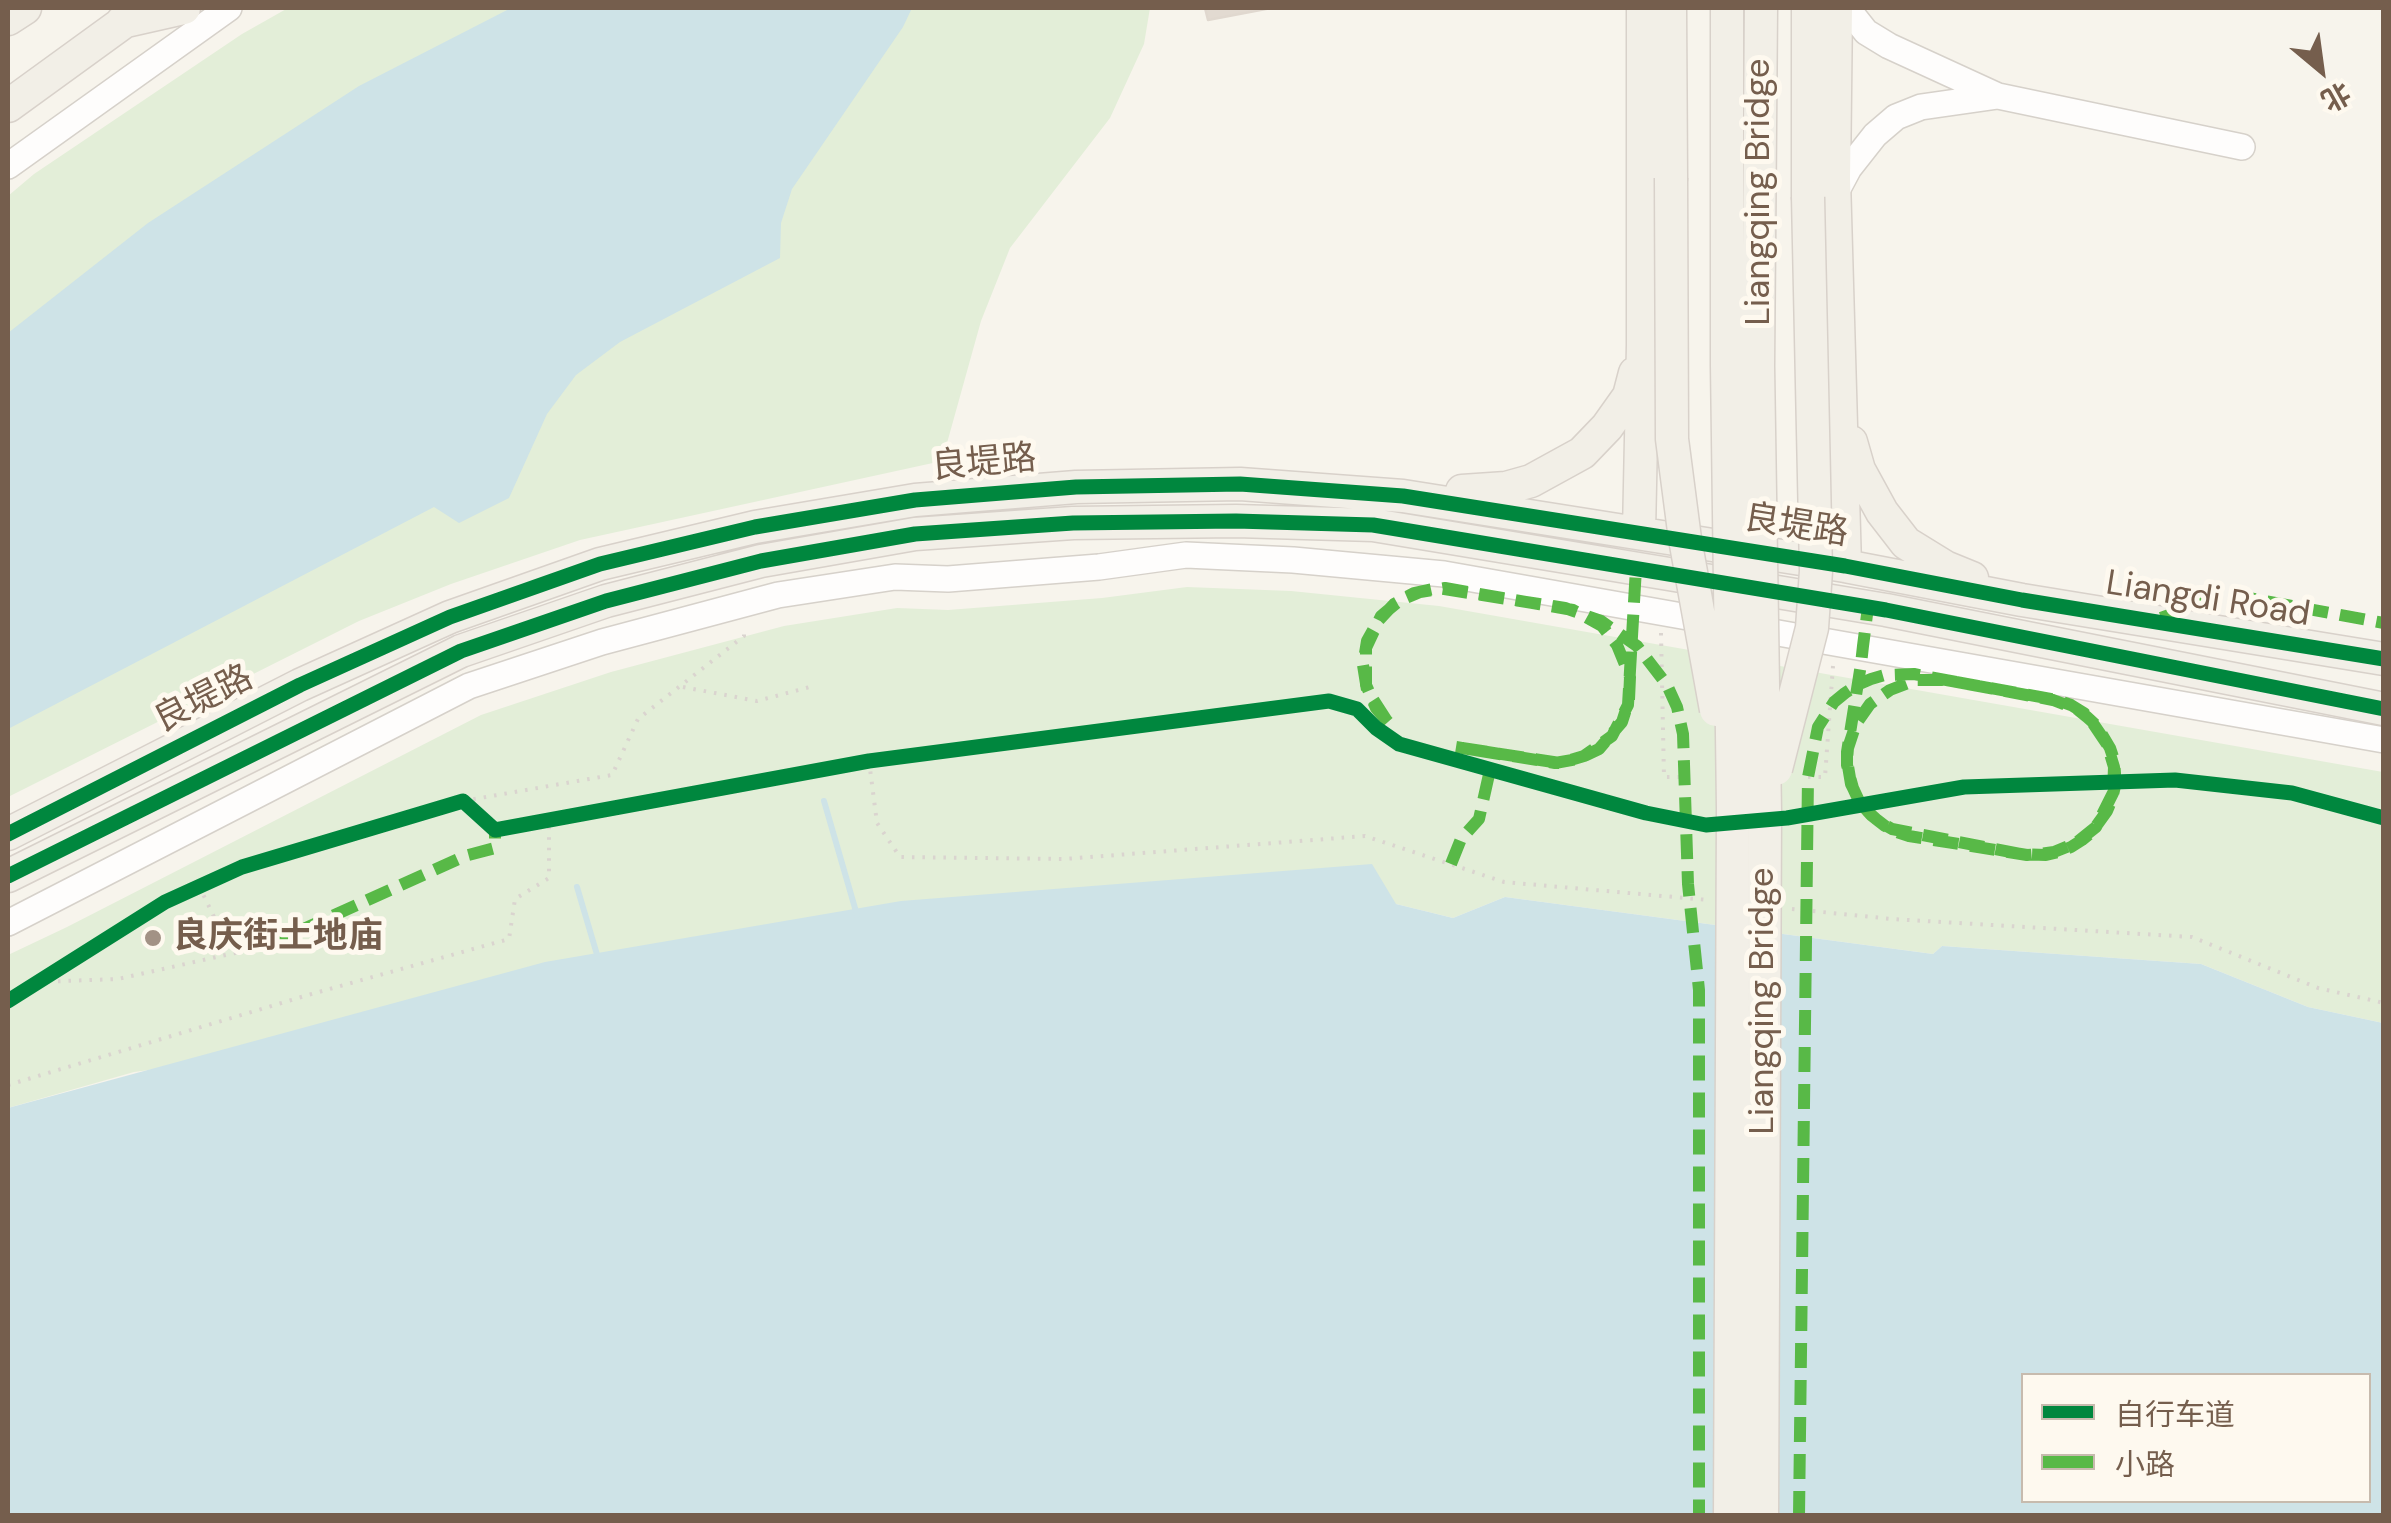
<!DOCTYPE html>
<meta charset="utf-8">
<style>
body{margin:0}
#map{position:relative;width:2391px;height:1523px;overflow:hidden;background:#f7f4ec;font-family:"DM Sans","Noto Sans SC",sans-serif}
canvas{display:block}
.frame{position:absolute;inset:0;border:10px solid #755e4d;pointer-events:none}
.legend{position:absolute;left:2021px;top:1373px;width:350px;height:130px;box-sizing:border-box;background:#fef9ef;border:2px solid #c7bbae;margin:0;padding:12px 18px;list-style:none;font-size:30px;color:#755e4d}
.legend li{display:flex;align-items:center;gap:20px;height:50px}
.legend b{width:50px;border:2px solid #c7bbae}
.north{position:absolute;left:2271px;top:20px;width:100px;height:100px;-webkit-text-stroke:8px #fef9ef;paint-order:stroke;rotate:151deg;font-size:28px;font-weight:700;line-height:40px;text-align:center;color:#755e4d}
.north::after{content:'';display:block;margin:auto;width:35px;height:45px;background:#755e4d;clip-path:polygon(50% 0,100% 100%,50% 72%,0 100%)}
</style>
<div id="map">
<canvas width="2391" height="1523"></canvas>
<div class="frame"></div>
<ul class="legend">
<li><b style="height:12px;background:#00873e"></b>自行车道</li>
<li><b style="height:12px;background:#58b947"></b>小路</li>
</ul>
<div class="north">北</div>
</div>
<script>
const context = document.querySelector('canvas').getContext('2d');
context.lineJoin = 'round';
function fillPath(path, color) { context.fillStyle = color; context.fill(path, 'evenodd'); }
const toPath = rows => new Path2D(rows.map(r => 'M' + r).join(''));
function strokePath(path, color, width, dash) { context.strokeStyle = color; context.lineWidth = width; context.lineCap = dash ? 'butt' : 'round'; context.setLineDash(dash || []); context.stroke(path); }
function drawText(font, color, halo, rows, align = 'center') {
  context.font = font + ' "DM Sans","Noto Sans SC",sans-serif'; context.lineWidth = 10; context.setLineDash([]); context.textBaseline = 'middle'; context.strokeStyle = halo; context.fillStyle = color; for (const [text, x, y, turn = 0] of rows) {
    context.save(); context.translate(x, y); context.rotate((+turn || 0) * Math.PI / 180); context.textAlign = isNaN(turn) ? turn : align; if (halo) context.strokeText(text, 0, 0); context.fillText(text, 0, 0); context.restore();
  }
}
fillPath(toPath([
 [288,8,1150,8,1144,44,1110,118,1010,248,981,321,942,461,580,540,451,584,359,621,8,797,8,196,34,174,242,34],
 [1187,587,1291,591,1439,606,2383,772,2383,1023,2308,1007,2201,964,1942,946,1933,954,1505,897,1453,918,1396,904,134,1072,8,1108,8,955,67,927,481,715,611,672,784,626,897,608,948,610,1102,598]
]), '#e3eed8');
fillPath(toPath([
 [511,8,912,8,903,27,792,189,781,223,780,258,620,342,576,375,547,414,509,498,459,523,434,507,8,729,8,333,148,223,359,86],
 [1372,864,1396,904,1453,918,1505,897,1933,954,1942,946,2201,964,2308,1007,2383,1023,2383,1515,8,1516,8,1108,545,962,901,901],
 [2024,1376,2368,1376,2368,1500,2024,1500]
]), '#cee3e7');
strokePath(toPath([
 [824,801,857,915],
 [577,887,598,958]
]), '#cee3e7', 6);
const building = toPath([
 [1205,8,1271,8,1208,20,1205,8]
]);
fillPath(building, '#e2dad1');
strokePath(building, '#e0d8cf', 2.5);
const minor = toPath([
 [1998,96,2242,147],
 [8,166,229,8],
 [1834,196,1849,168,1875,135,1896,117,1921,107,1998,96,1889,46,1866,32,1847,8],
 [8,923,469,686,602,642,778,595,895,577,948,579,1099,567,1186,555,1293,560,1444,574,2384,740]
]);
const major = toPath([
 [1670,8,1671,178],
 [1836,8,1834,179,1845,566],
 [8,19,25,8],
 [122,22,184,8],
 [8,106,143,8],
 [1808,197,1808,8],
 [1851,442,1859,470,1882,512,1906,543,1945,567,1972,578],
 [1462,491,1506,488,1531,481,1582,453,1607,427,1629,396,1635,373],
 [1639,532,1643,345,1643,8],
 [8,834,300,685,450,617,600,564,755,527,915,500,1076,487,1240,484,1403,496,1845,566,2022,600,2384,659],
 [8,876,461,651,606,601,761,561,915,534,1073,523,1236,521,1373,525,1886,610,2384,709]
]);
strokePath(minor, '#d6d1ca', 28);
strokePath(major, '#d8d1ca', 35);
strokePath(toPath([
 [1661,633,1664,777,1684,777],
 [683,687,757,701,810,687],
 [869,761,877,823,900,857,1064,859,1365,836,1504,882,1708,900],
 [1808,777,1825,777,1833,666],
 [463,801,612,775,638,719,744,636,744,629],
 [199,886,220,929,266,946],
 [1792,909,1892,919,2192,937,2318,988,2384,1003],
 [37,982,118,979,266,946],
 [8,1085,308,995,509,939,515,899,549,878,549,821]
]), '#dad4cf', 4, [2.5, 8]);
strokePath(minor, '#fefdfc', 25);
strokePath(major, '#f2efe7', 32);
const majorBridge = toPath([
 [1727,8,1727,365,1733,808,1730,1516],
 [1761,8,1758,366,1765,813,1762,1516],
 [1671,178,1672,439,1685,539,1716,710],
 [1776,769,1812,628,1816,571,1808,197]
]);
strokePath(majorBridge, '#d8d1ca', 35, []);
strokePath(majorBridge, '#f2efe7', 32);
strokePath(toPath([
 [2161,618,2227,594,2384,623],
 [1387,721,1367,690,1363,665,1367,641,1378,621,1394,604,1414,593,1437,588,1565,608,1601,621,1637,646,1667,685,1677,707,1683,734,1688,884,1699,990,1699,1516],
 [1388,722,1376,708,1366,685,1366,648,1381,616,1399,601,1420,592,1445,588,1573,610,1602,626,1617,645,1630,677,1629,700,1622,722,1599,749,1578,759,1555,763,1456,747],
 [1462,748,1560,763,1584,756,1612,736,1628,705,1636,568],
 [1451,864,1461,839,1479,819,1490,770],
 [266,946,465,856,495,848,495,830],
 [1799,1516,1808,777,1818,727,1834,702,1845,693,1857,685,1871,679,1885,675,1914,674,2053,700,2077,709,2087,717,2097,726,2110,748,2114,760,2115,773,2115,786,2112,799,2107,811,2092,832,2082,840,2071,847,2059,852,2046,855,2021,854,1892,829,1881,823,1871,815,1863,806,1857,796,1851,784,1847,760,1848,748,1856,724,1870,704,1890,690,1916,680,1945,680,2057,700,2071,705,2084,713,2092,722,2107,744,2114,767,2113,793,2096,827,2076,843,2054,852,2039,854,2027,855,1909,836,1897,832,1885,826,1876,819,1866,810,1859,801,1853,788,1850,777,1847,765,1847,752,1861,664,1863,646,1868,607]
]), '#58b947', 12, [25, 12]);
strokePath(toPath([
 [8,834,300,685,450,617,600,564,755,527,915,500,1076,487,1240,484,1403,496,1845,566,2022,600,2384,659],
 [8,876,461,651,606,601,761,561,915,534,1073,523,1236,521,1373,525,1886,610,2384,709],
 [8,1001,165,902,242,867,463,801,495,830,869,761,1329,701,1357,709,1376,728,1399,744,1646,813,1706,825,1787,818,1964,787,2175,780,2292,793,2384,818]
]), '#00873e', 15);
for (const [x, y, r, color] of [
 [153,938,10,"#a29285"]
]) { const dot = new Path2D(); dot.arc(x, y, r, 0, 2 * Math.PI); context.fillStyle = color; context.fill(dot); strokePath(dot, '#fef9ef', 4); }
drawText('35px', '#755e4d', '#fef9ef', [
 ["Liangqing Bridge",1760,192,-90],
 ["良堤路",984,464,-5],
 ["良堤路",1796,527,9],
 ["Liangdi Road",2208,600,9],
 ["良堤路",204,700,-27],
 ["Liangqing Bridge",1764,1001,-90]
]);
drawText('bold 35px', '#755e4d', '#fef9ef', [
 ["良庆街土地庙",173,938]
], 'left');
</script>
